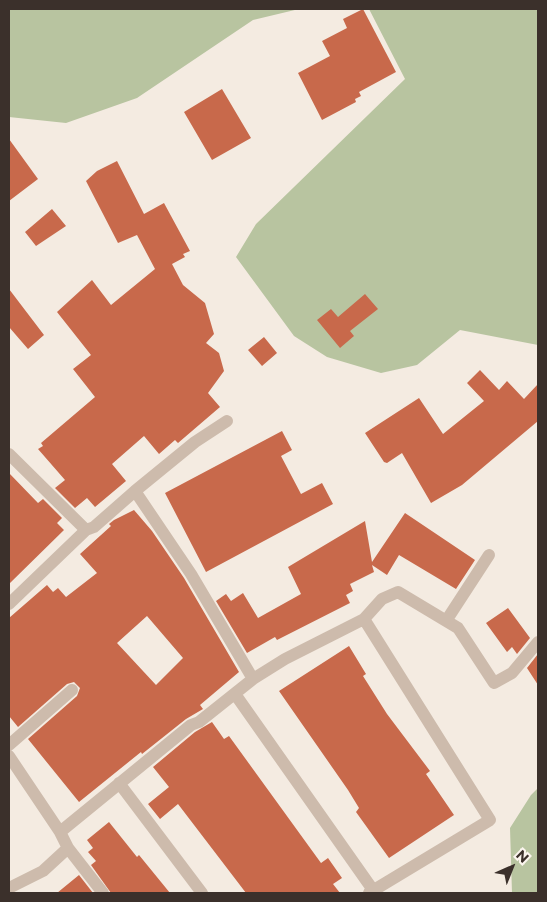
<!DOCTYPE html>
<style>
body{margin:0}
#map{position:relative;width:547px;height:902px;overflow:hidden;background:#f4ebe1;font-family:Montserrat,sans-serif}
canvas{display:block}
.frame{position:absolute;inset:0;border:10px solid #3b302b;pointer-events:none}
.north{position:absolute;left:487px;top:842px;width:50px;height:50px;-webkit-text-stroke:4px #fbf5ee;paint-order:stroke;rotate:44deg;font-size:14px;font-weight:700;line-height:20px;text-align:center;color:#3b302b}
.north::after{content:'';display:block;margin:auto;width:18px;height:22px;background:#3b302b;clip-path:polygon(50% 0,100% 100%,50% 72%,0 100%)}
</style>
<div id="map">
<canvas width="547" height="902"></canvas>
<div class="frame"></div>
<div class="north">N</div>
</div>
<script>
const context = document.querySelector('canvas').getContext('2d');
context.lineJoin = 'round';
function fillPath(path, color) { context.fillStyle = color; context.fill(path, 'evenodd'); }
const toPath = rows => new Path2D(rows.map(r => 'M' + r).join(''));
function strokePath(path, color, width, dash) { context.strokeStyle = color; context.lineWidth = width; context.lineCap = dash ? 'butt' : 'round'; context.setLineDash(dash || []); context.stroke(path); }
fillPath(toPath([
 [9,9,299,9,253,20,137,98,66,123,9,117],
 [369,9,538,9,538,345,460,330,417,365,381,373,327,357,294,336,236,257,256,224,405,79],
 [538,788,538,893,512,893,510,828,531,795]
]), '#b8c4a0');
fillPath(toPath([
 [363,9,396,72,359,92,361,96,355,99,356,102,322,120,298,73,330,56,322,41,347,28,343,19],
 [222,89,251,138,212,160,184,112],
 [9,139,38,179,9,201],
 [117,161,144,214,164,203,190,251,183,254,185,257,172,264,183,285,205,303,214,334,206,343,219,353,224,371,208,393,220,407,178,443,175,440,159,454,144,436,112,464,126,481,95,507,87,498,75,508,55,488,65,480,38,449,43,446,41,443,95,397,73,369,91,355,57,312,92,280,111,305,155,269,137,235,118,243,86,181,97,171],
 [52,209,66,226,36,246,25,232],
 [9,289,44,335,28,349,9,327],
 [365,294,378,309,350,331,354,336,340,348,317,320,331,309,338,317],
 [264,337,277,353,262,366,248,350],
 [480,370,499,390,507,381,524,399,538,384,538,421,462,485,431,503,402,453,387,463,384,462,365,433,419,398,443,434,484,401,467,383],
 [282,431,292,450,281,456,301,494,322,483,333,504,206,572,165,493],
 [9,473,38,503,43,499,62,518,57,523,64,530,9,584],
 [134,510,152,531,184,578,239,672,200,705,203,709,186,719,142,754,141,752,79,802,28,739,77,696,80,688,74,682,67,684,18,727,9,716,9,618,47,585,53,592,58,588,66,597,97,573,80,554,111,526,109,524,114,520],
 [147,616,183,658,156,685,117,643],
 [405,513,475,560,456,589,399,555,387,575,372,565,374,572,350,584,353,591,346,595,350,603,277,640,275,637,247,653,216,601,226,594,231,601,243,593,258,618,301,594,288,567,365,521,372,562],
 [508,608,530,638,517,654,512,647,507,652,486,623],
 [349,646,366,674,363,676,387,714,430,771,426,774,454,815,389,858,356,812,359,808,348,790,279,691],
 [538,654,538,685,527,668],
 [212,722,224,739,229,736,321,863,328,858,342,878,333,884,340,893,246,893,178,804,160,819,148,804,169,787,153,767,195,732],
 [109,822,137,857,139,855,170,893,111,893,91,865,96,861,88,852,93,848,87,840],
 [79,875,93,893,57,893]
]), '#c8694b');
strokePath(toPath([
 [227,421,195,442,135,491,191,574,253,679],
 [9,454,86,530],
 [9,604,86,530,94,527,135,491],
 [364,619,490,820,369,893],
 [446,621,489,555],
 [235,694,373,890],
 [9,745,72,690],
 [9,756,60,832,68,848,103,893],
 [119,783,202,893],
 [60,832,191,725,199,722,253,679,285,659,364,619,382,599,398,592,458,628,494,683,512,673,538,642],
 [9,888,43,871,68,848]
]), '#cdbbac', 12);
</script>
